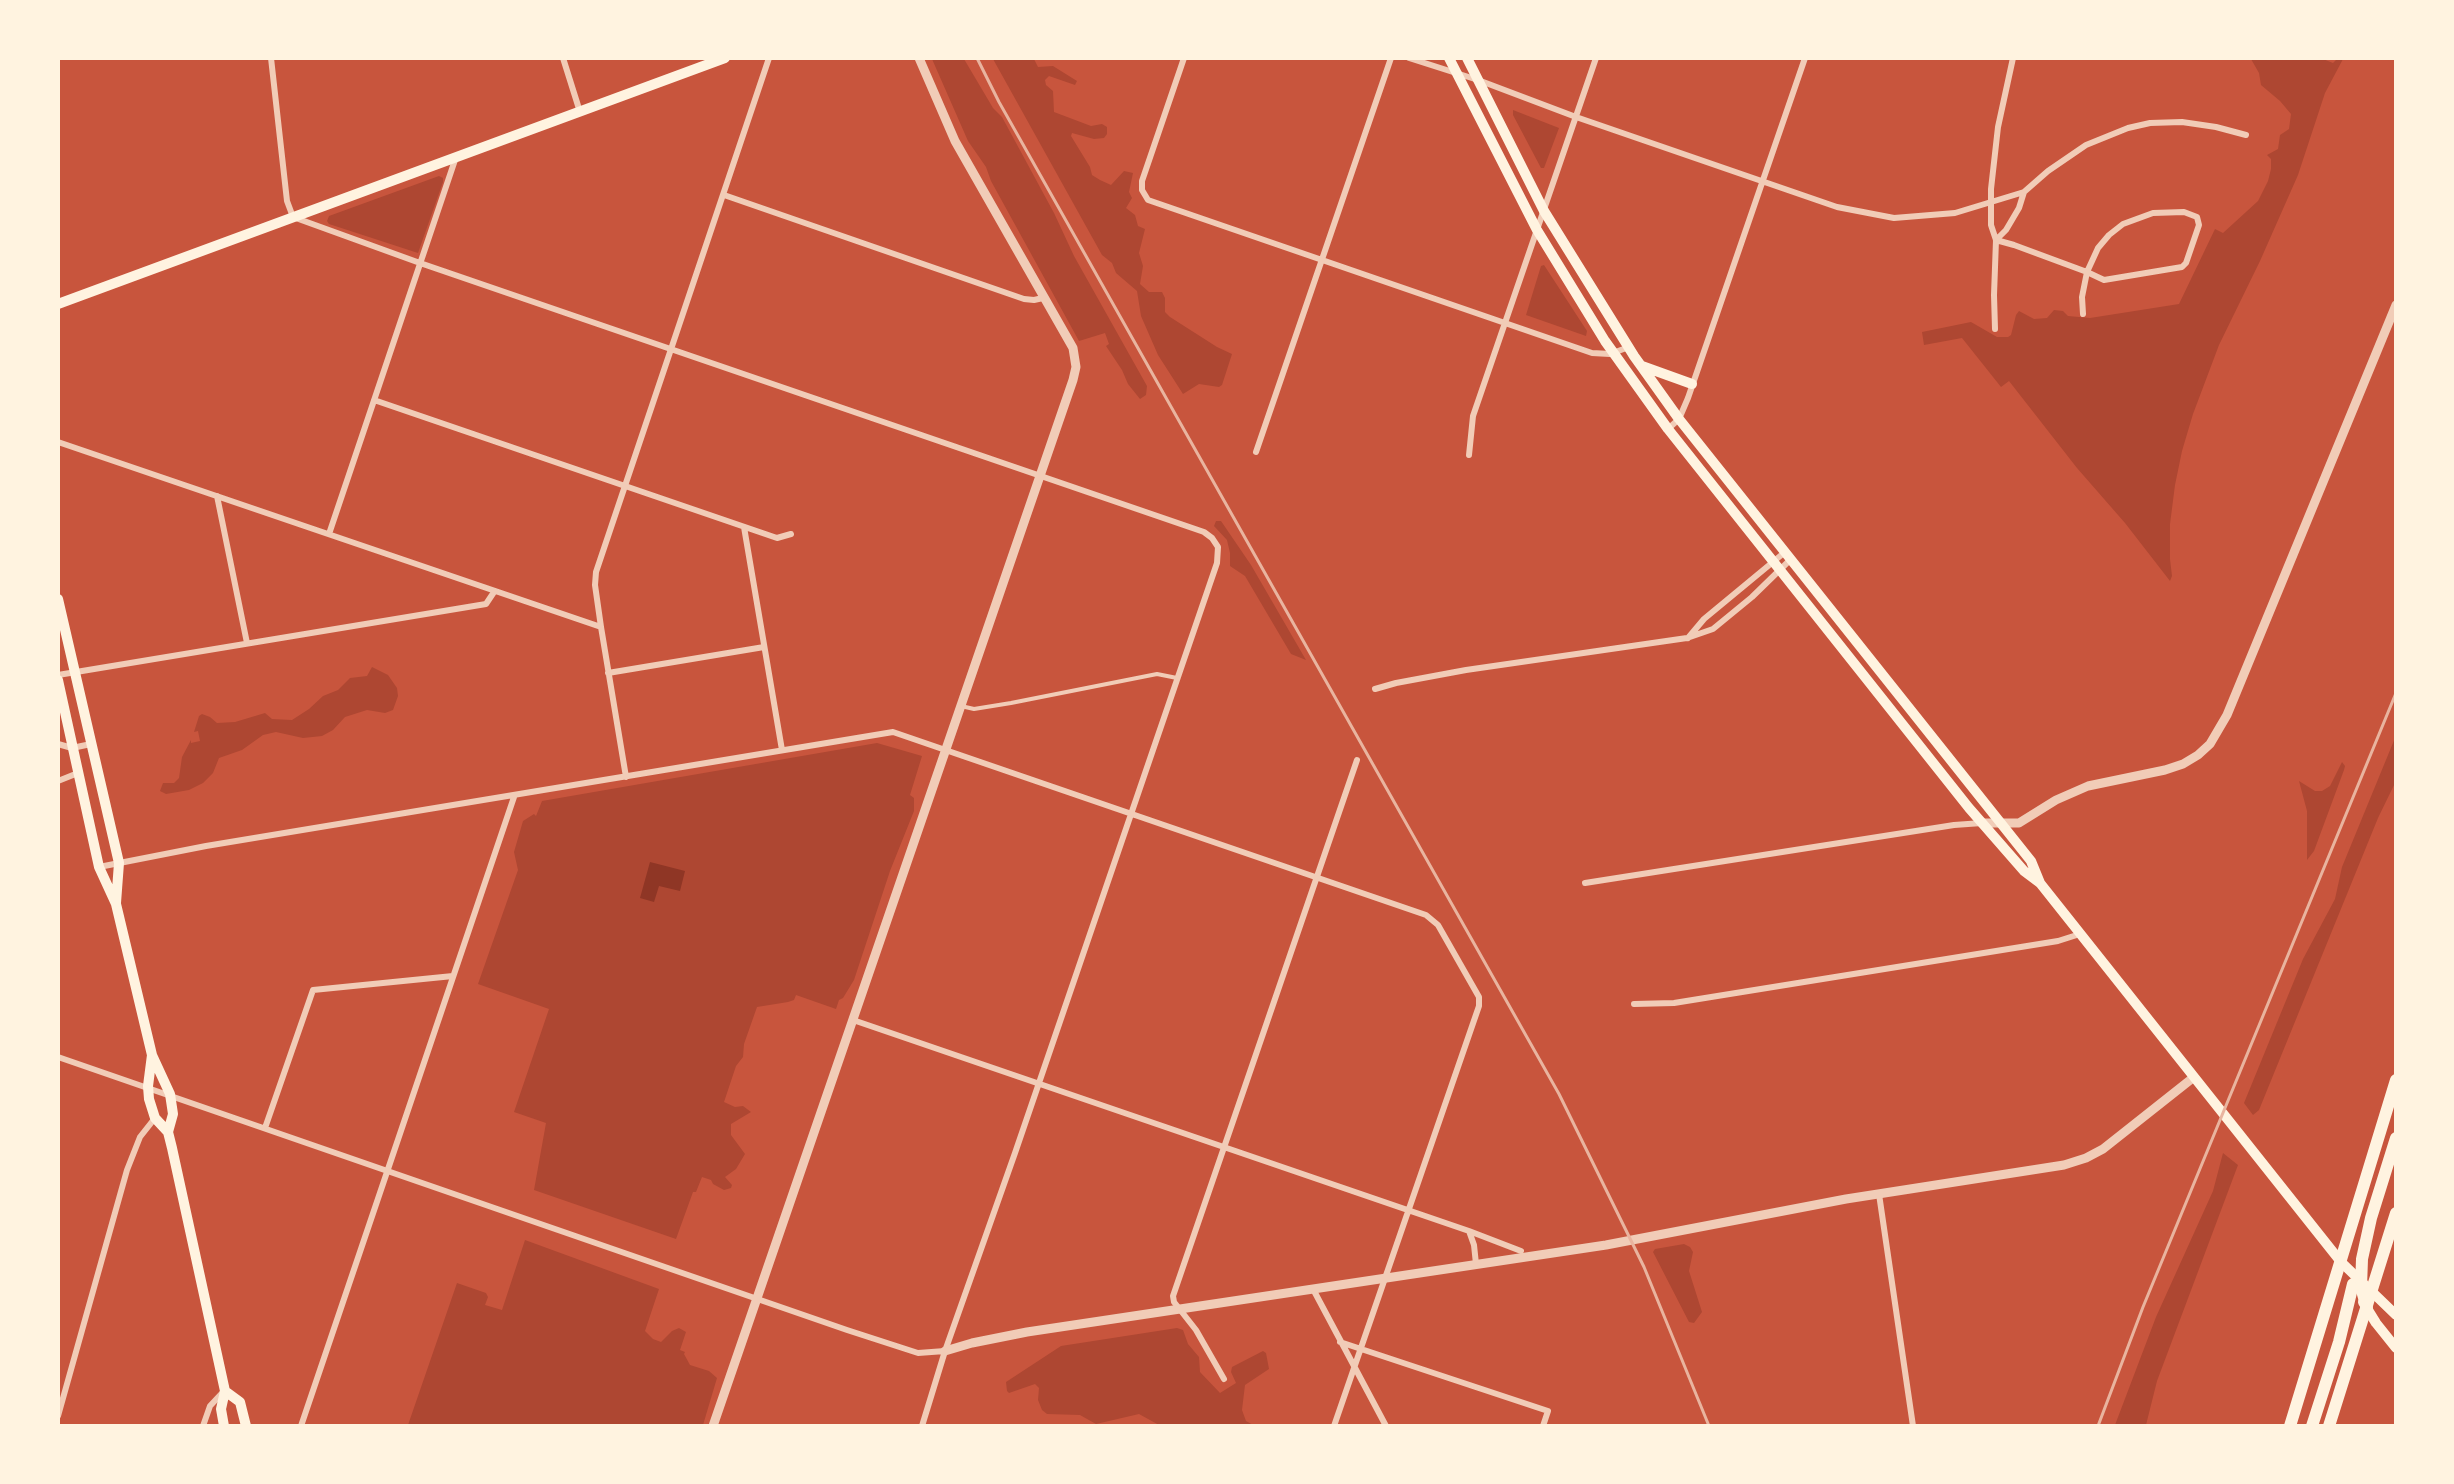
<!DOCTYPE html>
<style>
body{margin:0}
#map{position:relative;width:2454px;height:1484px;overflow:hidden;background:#c8553d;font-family:Rubik,sans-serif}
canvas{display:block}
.frame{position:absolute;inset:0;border:60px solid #fff3e0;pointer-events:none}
</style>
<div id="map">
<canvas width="2454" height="1484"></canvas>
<div class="frame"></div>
</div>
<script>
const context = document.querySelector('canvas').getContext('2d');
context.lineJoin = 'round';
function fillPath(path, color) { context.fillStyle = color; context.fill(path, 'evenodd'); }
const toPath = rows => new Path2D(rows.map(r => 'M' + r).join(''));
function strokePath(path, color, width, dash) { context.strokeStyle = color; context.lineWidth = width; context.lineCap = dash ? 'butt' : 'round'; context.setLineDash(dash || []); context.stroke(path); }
fillPath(toPath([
 [932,59,964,59,993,108,1002,117,1054,213,1074,256,1147,386,1146,395,1140,399,1128,384,1122,370,1106,346,1109,344,1105,333,1079,341,991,181,986,167,968,141],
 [993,59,1034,59,1038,67,1053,66,1077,81,1075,85,1049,76,1045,80,1046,85,1053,91,1054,112,1091,126,1102,124,1107,127,1107,134,1104,138,1094,139,1072,133,1071,136,1090,167,1092,175,1100,180,1111,185,1124,171,1133,173,1129,192,1132,198,1126,208,1135,215,1138,226,1145,229,1139,253,1143,266,1140,284,1149,292,1162,292,1165,298,1165,312,1170,317,1217,347,1232,354,1222,385,1219,387,1199,384,1183,394,1158,355,1141,316,1137,291,1116,273,1112,263,1102,255],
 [2251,59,2323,59,2333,63,2337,59,2343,59,2325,93,2298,175,2260,261,2219,345,2193,414,2182,451,2175,485,2170,524,2170,559,2172,576,2170,581,2125,523,2077,468,2009,381,2001,387,1962,338,1924,345,1922,332,1971,322,1997,337,2008,337,2011,335,2016,315,2019,311,2034,319,2047,318,2054,310,2063,311,2068,316,2090,318,2179,304,2215,229,2223,233,2258,201,2268,181,2271,169,2271,159,2267,155,2278,149,2280,135,2289,129,2291,114,2280,101,2261,85,2259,73],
 [1513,110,1559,128,1544,168,1541,168,1513,115],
 [439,176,443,178,443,182,418,253,329,224,327,221,329,216],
 [1544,265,1587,331,1586,336,1526,315,1541,266],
 [1216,521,1221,521,1251,565,1306,660,1291,654,1245,576,1230,566,1230,553,1227,540,1214,526],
 [372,667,388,675,397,688,398,696,393,710,385,713,367,710,345,717,333,730,322,736,303,738,276,732,263,735,242,750,219,758,213,773,203,783,189,790,166,794,160,791,163,783,174,783,179,778,182,757,191,740,191,743,200,741,198,731,194,732,199,716,202,714,210,717,217,723,235,722,265,713,272,719,292,720,309,709,323,696,338,690,350,678,367,676],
 [2395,738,2395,783,2378,818,2259,1110,2253,1115,2244,1103,2303,959,2335,899,2342,867],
 [877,743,922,756,910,795,914,798,914,811,890,871,854,980,843,998,839,1000,836,1009,796,995,794,1000,788,1002,757,1007,744,1044,743,1057,736,1066,724,1102,735,1107,743,1106,751,1112,731,1124,731,1135,745,1154,736,1169,725,1177,732,1185,731,1188,724,1190,713,1184,711,1180,702,1177,696,1192,693,1192,676,1239,534,1190,546,1123,514,1112,549,1009,478,984,518,870,514,852,523,821,534,814,536,816,542,801],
 [2342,762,2345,766,2344,770,2314,851,2307,860,2307,811,2299,781,2315,791,2322,791,2330,786],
 [2223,1153,2238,1165,2157,1381,2146,1425,2115,1425,2156,1317,2213,1191],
 [525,1240,659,1289,645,1331,653,1339,661,1342,672,1331,679,1328,686,1332,680,1350,685,1352,684,1354,690,1365,709,1371,717,1378,703,1425,408,1425,457,1283,486,1293,488,1297,485,1305,502,1310],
 [1684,1244,1690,1247,1693,1252,1689,1271,1702,1312,1694,1323,1689,1322,1653,1252,1655,1249],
 [1177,1328,1183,1330,1188,1344,1199,1357,1200,1372,1220,1393,1236,1383,1231,1372,1232,1367,1263,1351,1266,1353,1269,1369,1245,1385,1242,1410,1246,1421,1253,1425,1159,1425,1139,1414,1096,1424,1080,1415,1047,1414,1042,1410,1038,1400,1039,1388,1035,1384,1009,1393,1007,1391,1006,1382,1061,1346]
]), '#ae4732');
fillPath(toPath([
 [650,862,685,871,680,891,659,886,654,902,640,898]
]), '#8f3625');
strokePath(toPath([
 [961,706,974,709,1011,703,1157,674,1177,678]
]), '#f1ccb7', 4);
strokePath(toPath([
 [271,58,287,201,293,217,420,263,1204,532,1212,538,1218,547,1217,563,1015,1153,945,1351,922,1426],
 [563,58,580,112],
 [1184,58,1142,181,1142,190,1148,200,1592,353,1610,354,1629,347],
 [1409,58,1478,80,1576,117,1837,207,1894,218,1955,213,2024,192,2048,171,2086,145,2128,128,2150,123,2182,122,2216,127,2246,135],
 [724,195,1024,299,1034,300,1043,298],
 [1996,240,2014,245,2087,272,2104,280,2182,267,2186,263,2199,225,2197,217,2184,212,2153,213,2123,224,2109,235,2098,248,2087,272,2082,297,2083,314],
 [1996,240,2006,230,2019,208,2024,192],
 [1995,329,1994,295,1996,240,1991,225,1991,189,1998,127,2013,58],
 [374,400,777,538,791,534],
 [1668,429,1679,419,1688,398,1805,58],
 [58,442,601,627],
 [1256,452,1391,58],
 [1469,455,1473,416,1596,58],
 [217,496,247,643],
 [744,527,782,750],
 [329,534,456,157],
 [1688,638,1704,619,1785,552],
 [608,673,764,647],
 [58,675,486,604,494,592],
 [1375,689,1396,683,1466,670,1687,638,1713,629,1752,597,1791,559],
 [58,744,72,748,91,744],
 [626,777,601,627,595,585,596,572,769,58],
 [58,781,78,773],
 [99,867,206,846,893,732,1426,915,1438,925,1479,997,1479,1006,1334,1426],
 [1585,883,1954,825,1982,823],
 [1634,1004,1674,1003,2058,941,2080,934],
 [853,1020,1469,1231,1474,1245,1476,1264],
 [58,1057,847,1330,918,1353,945,1351],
 [265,1128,313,990,453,976],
 [1879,1194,1913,1426],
 [1469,1231,1521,1251],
 [1313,1289,1386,1426],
 [1340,1342,1548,1411,1543,1426],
 [1224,1379,1196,1330,1174,1302,1173,1296,1357,760],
 [58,1416,127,1170,140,1137,155,1118],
 [203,1426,210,1406,224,1391],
 [301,1426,514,797]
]), '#f1ccb7', 6);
strokePath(toPath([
 [1982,823,2019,823,2056,800,2088,786,2165,770,2183,764,2198,755,2210,744,2227,715,2396,305],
 [945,1351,972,1343,1027,1332,1606,1245,1846,1199,2064,1165,2086,1158,2103,1149,2194,1077],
 [713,1426,1073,380,1076,367,1073,348,955,141,919,58]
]), '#f1ccb7', 9);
strokePath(toPath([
 [1449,58,1537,230,1605,341,1668,429,1969,808,2024,871,2040,883,2341,1262,2396,1315],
 [1467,58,1544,211,1634,356,1679,419,2031,861,2040,883],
 [58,304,725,58],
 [1642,366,1692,384],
 [58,599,119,863,116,903],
 [58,680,99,867,116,904,152,1055,170,1094,173,1114,168,1132],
 [152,1055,148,1086,149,1099,155,1118,168,1132,172,1148,225,1391,221,1409,224,1426],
 [2363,1302,2376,1323,2396,1348],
 [225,1391,240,1402,246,1426]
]), '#fff3e0', 10);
strokePath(toPath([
 [2290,1426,2396,1080],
 [2312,1426,2339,1342,2353,1284],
 [2329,1426,2396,1213]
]), '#fff3e0', 12);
strokePath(toPath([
 [2367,1308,2361,1287,2362,1259,2371,1218,2396,1138]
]), '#fff3e0', 12);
strokePath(toPath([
 [977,58,999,102,1559,1094,1644,1267,1709,1426],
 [2098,1426,2143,1307,2396,693]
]), '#e9b49f', 3);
</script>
